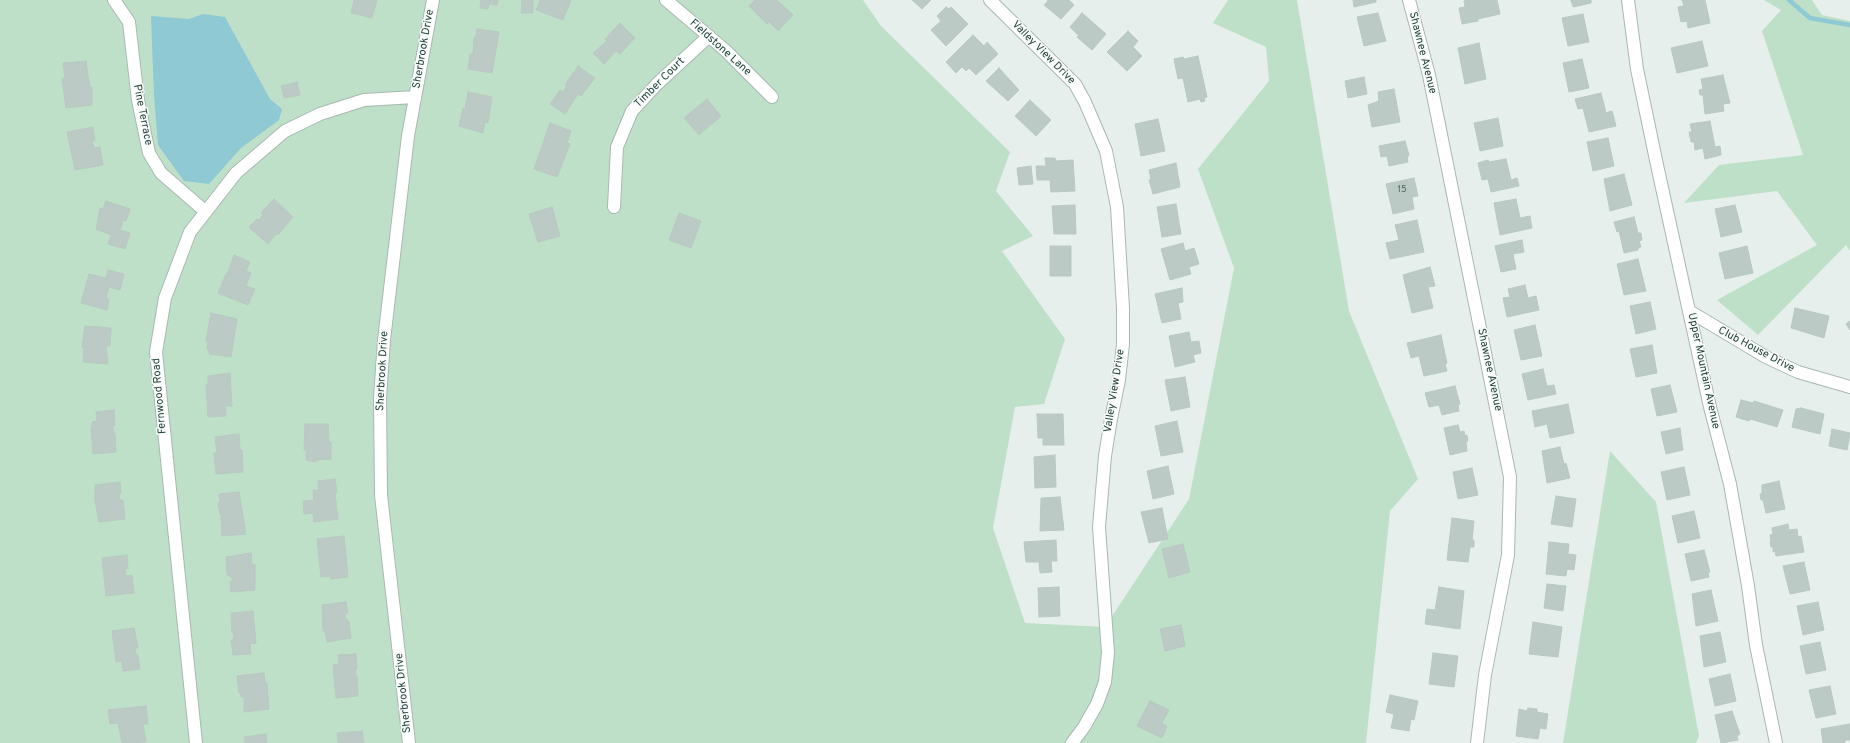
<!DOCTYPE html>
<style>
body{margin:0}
canvas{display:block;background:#e6efeb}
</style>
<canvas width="1850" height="743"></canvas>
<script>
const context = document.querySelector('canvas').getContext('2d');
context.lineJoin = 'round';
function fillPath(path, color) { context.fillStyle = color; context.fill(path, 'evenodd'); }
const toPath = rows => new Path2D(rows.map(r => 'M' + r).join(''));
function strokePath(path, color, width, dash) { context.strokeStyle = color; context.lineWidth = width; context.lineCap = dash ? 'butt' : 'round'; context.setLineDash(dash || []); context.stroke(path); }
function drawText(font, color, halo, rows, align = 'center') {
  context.font = font + ' Overpass,sans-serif'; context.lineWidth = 3; context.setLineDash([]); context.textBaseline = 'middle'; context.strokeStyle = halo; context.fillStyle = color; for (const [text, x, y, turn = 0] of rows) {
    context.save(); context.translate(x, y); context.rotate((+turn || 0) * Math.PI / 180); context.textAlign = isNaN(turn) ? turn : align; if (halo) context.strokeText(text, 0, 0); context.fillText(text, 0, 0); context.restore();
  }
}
fillPath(toPath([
 [0,0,863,0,881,26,1010,152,996,191,1033,236,1002,251,1065,339,1044,404,1015,407,993,528,1025,623,1105,627,1189,499,1234,268,1198,169,1269,81,1266,47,1213,23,1228,0,1297,0,1349,311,1418,479,1390,511,1366,743,0,743],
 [1764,0,1812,0,1822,15,1850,21,1850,251,1846,245,1758,335,1717,300,1817,245,1777,191,1684,203,1719,165,1803,155,1762,31,1781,10],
 [1610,451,1656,502,1699,736,1696,743,1563,743]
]), '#bfe0c8');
fillPath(toPath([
 [203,14,225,17,270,99,282,109,279,120,241,148,209,184,184,181,158,145,154,96,151,16,189,19]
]), '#8ec9d4');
strokePath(toPath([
 [1789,0,1810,18,1850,25]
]), '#8ec9d4', 4.5);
const building = toPath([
 [354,0,377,0,372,18,351,13,354,0],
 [481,0,498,0,497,5,489,4,488,9,480,8,481,0],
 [522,0,533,0,533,13,521,13,522,0],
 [540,0,571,0,563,20,536,10,540,0],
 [755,0,777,0,793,15,778,31,769,22,767,24,749,6,755,0],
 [912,0,931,0,922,9,912,0],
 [1047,0,1069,0,1074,5,1061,19,1044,5,1048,1,1047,0],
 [1353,0,1376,0,1376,2,1354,7,1353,0],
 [1467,0,1497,0,1500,14,1478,19,1478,21,1462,24,1459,8,1465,7,1464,1,1467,0],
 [1571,0,1591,0,1591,3,1573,7,1571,0],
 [1682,0,1705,0,1710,23,1688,28,1687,21,1681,22,1678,7,1684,6,1682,0],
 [946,7,949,9,951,7,968,24,946,46,931,30,941,21,937,16,946,7],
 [1082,13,1106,34,1092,50,1077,37,1079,36,1070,27,1082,13],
 [1378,13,1386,41,1364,46,1357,17,1378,13],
 [1583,14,1589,42,1568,46,1562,18,1583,14],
 [620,23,635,38,620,54,616,51,604,64,593,53,607,41,605,39,620,23],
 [477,29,499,32,492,73,468,69,470,54,473,54,474,37,476,37,477,29],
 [1128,31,1138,41,1133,47,1142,56,1127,71,1107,52,1128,31],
 [973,35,984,46,987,42,998,54,976,75,969,68,966,71,962,67,956,73,946,62,973,35],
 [1702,41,1708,66,1677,73,1671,48,1702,41],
 [1479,43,1486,79,1465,84,1458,48,1479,43],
 [1198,56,1207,97,1204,98,1205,101,1201,102,1200,99,1188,102,1183,78,1178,79,1174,59,1183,57,1184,59,1198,56],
 [1582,59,1589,88,1569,92,1563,63,1582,59],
 [86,61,88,76,90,87,92,87,92,105,66,108,62,78,65,78,63,63,86,61],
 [578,66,595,78,581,96,578,94,565,114,550,104,560,90,563,92,567,86,565,85,578,66],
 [999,68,1019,90,1008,101,986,81,999,68],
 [1723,75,1730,103,1723,104,1724,111,1705,114,1703,95,1700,95,1699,90,1703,89,1701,79,1723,75],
 [1364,77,1367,94,1348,98,1345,81,1364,77],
 [297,82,300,95,284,98,281,86,297,82],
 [1394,89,1400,122,1372,127,1368,105,1379,101,1378,92,1394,89],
 [468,92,492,97,488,123,485,122,483,133,459,126,463,108,465,109,468,92],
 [1601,93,1606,113,1612,111,1616,126,1589,132,1583,108,1578,109,1575,99,1601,93],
 [707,99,721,116,699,135,684,118,707,99],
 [1030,100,1051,120,1036,136,1015,116,1030,100],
 [1498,118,1503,146,1480,151,1474,123,1498,118],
 [1158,119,1165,151,1141,156,1135,124,1158,119],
 [1710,121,1715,147,1720,146,1721,155,1705,159,1703,148,1695,150,1694,142,1691,142,1689,132,1692,132,1690,124,1710,121],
 [550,123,571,131,567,143,570,144,557,177,534,169,550,123],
 [93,127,95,141,92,141,94,148,100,147,103,165,75,170,67,132,93,127],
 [1608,138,1614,166,1593,171,1587,142,1608,138],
 [1405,141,1409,155,1407,158,1408,162,1389,166,1387,156,1381,157,1379,146,1405,141],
 [1045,158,1055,158,1056,161,1073,160,1075,191,1051,192,1050,180,1037,180,1036,166,1046,166,1045,158],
 [1506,159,1511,180,1517,178,1519,186,1491,192,1488,179,1482,180,1478,163,1488,160,1489,162,1506,159],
 [1176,163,1180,187,1153,194,1149,180,1151,179,1149,170,1176,163],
 [1031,166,1033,184,1019,185,1017,168,1031,166],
 [1624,174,1632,205,1610,211,1604,179,1624,174],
 [1414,178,1418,196,1412,197,1414,209,1393,214,1386,184,1414,178],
 [274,199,293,217,278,235,277,233,268,244,249,227,257,219,259,220,263,215,261,213,274,199],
 [1516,199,1520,218,1530,216,1532,228,1500,235,1494,203,1516,199],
 [106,201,130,209,126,221,123,220,120,230,130,233,125,249,108,244,111,235,96,229,100,208,103,209,106,201],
 [1176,204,1181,234,1162,237,1157,207,1176,204],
 [1075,205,1076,234,1054,234,1052,206,1075,205],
 [1735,205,1742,232,1721,237,1715,209,1735,205],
 [552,207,560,236,538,242,529,214,552,207],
 [679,213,701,221,691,248,669,240,679,213],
 [1634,217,1638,233,1641,233,1642,240,1639,241,1641,247,1638,248,1638,250,1624,253,1619,231,1617,232,1614,222,1634,217],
 [1417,220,1424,252,1390,259,1386,243,1399,240,1395,225,1417,220],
 [1522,240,1524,252,1513,254,1516,269,1501,272,1495,246,1522,240],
 [1183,243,1185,251,1194,248,1199,264,1189,267,1191,274,1170,280,1161,249,1183,243],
 [1050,246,1071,246,1071,276,1050,276,1050,246],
 [1747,246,1753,273,1725,279,1719,253,1747,246],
 [234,255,250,262,246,271,251,273,246,286,255,289,248,305,218,293,226,274,227,274,234,255],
 [1638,259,1646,291,1624,295,1617,264,1638,259],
 [1430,267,1435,286,1428,287,1433,308,1412,313,1403,275,1430,267],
 [108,270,124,274,120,290,109,287,106,298,109,299,107,310,81,303,89,274,106,278,108,270],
 [1525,285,1528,298,1536,296,1539,310,1507,317,1503,298,1510,297,1508,289,1525,285],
 [1182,288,1183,302,1178,303,1181,319,1162,323,1155,294,1182,288],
 [1650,302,1656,329,1636,334,1630,306,1650,302],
 [1795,308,1829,316,1824,338,1791,328,1795,308],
 [211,313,237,319,231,357,209,354,209,350,207,349,208,341,206,341,211,313],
 [1850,321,1850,330,1846,324,1850,321],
 [1535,325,1542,356,1521,360,1514,330,1535,325],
 [85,326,111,328,110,346,106,346,108,364,83,362,84,348,82,348,85,326],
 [1189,332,1191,342,1199,341,1201,353,1193,355,1195,362,1175,367,1169,336,1189,332],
 [1441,335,1447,363,1445,364,1447,371,1424,376,1419,356,1411,358,1407,343,1441,335],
 [1652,345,1657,373,1636,377,1630,349,1652,345],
 [1543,369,1547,386,1554,385,1556,394,1528,400,1522,374,1543,369],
 [230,373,232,406,225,406,226,416,208,417,206,384,208,384,208,376,230,373],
 [1185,377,1190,407,1171,411,1165,380,1185,377],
 [1670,385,1677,412,1657,416,1651,389,1670,385],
 [1455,386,1460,404,1458,405,1459,411,1442,415,1439,405,1429,407,1425,393,1455,386],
 [1741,400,1753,403,1754,401,1783,410,1777,427,1750,419,1749,421,1736,417,1741,400],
 [1568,404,1574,433,1550,438,1547,424,1535,427,1532,411,1568,404],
 [1801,408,1824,414,1820,434,1792,427,1796,409,1801,408],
 [114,410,115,425,113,425,113,433,115,433,116,452,93,454,91,427,92,427,92,422,97,421,96,412,114,410],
 [1037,414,1063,414,1064,445,1043,445,1043,438,1038,438,1037,414],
 [1177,421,1183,452,1161,456,1155,426,1177,421],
 [305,424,328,424,329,442,331,442,331,459,316,460,316,462,306,460,306,450,304,450,305,424],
 [1458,425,1460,432,1464,431,1465,436,1467,435,1468,441,1466,442,1467,451,1450,455,1444,428,1458,425],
 [1680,428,1683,450,1666,454,1661,432,1680,428],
 [1832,429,1850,433,1847,450,1829,446,1832,429],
 [239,434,240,450,242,450,243,472,216,474,214,453,217,453,215,437,239,434],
 [1560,447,1564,464,1566,463,1570,478,1547,483,1542,451,1560,447],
 [1055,455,1056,487,1035,488,1034,457,1055,455],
 [1168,466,1174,494,1153,499,1147,471,1168,466],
 [1684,467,1690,495,1667,500,1661,472,1684,467],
 [1472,468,1478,495,1458,499,1453,472,1472,468],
 [335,479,337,492,335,493,338,519,314,522,313,513,304,514,303,501,314,500,313,490,319,490,318,481,335,479],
 [1779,481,1785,509,1766,513,1763,500,1761,500,1760,494,1762,494,1762,485,1779,481],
 [120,482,121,493,119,494,120,500,123,500,125,519,99,522,95,500,95,485,120,482],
 [239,492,246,534,222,536,221,514,220,514,218,503,220,503,219,494,239,492],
 [1556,496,1576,499,1572,527,1551,524,1556,496],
 [1060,497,1064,530,1040,531,1041,498,1060,497],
 [1162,508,1168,539,1149,543,1141,512,1162,508],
 [1694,511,1700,538,1678,543,1672,516,1694,511],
 [1452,518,1474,521,1472,540,1474,540,1474,547,1470,547,1468,562,1447,560,1452,518],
 [1788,524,1789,530,1797,529,1798,537,1801,536,1804,552,1776,556,1775,551,1773,552,1773,547,1771,547,1770,542,1771,541,1770,535,1773,534,1772,528,1788,524],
 [344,536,348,577,331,579,330,576,321,577,317,539,344,536],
 [1056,540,1057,561,1051,561,1052,572,1040,573,1039,562,1026,562,1024,542,1056,540],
 [1549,542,1569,544,1568,554,1576,555,1574,570,1567,569,1566,576,1546,574,1549,542],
 [1183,544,1190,572,1169,578,1162,549,1183,544],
 [1704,550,1710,572,1708,573,1709,577,1691,581,1685,554,1704,550],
 [251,553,252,565,255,564,255,590,231,592,230,582,232,582,232,577,227,575,226,557,251,553],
 [127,555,128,569,125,569,126,576,132,575,134,593,106,596,102,558,127,555],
 [1804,562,1810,590,1790,594,1783,566,1804,562],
 [1547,584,1566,586,1563,611,1544,608,1547,584],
 [1059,587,1060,616,1039,617,1038,588,1059,587],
 [1439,587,1464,591,1460,629,1425,624,1427,609,1435,610,1439,587],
 [1711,590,1718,621,1696,626,1692,594,1711,590],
 [346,602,348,613,345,614,346,619,349,621,351,638,327,642,325,631,323,631,322,605,346,602],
 [1818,602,1824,630,1803,635,1797,606,1818,602],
 [253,611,256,643,250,644,251,654,233,655,231,640,234,639,233,632,232,632,231,613,253,611],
 [1533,622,1562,627,1558,657,1529,654,1533,622],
 [1181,625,1185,646,1165,651,1160,629,1181,625],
 [134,628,138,648,135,648,136,655,138,655,140,669,123,671,122,661,116,662,112,631,134,628],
 [1720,632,1726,662,1704,667,1700,636,1720,632],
 [1820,642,1826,670,1806,674,1800,646,1820,642],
 [1433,653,1458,656,1454,687,1429,684,1433,653],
 [356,654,357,669,355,669,356,676,357,676,358,696,336,698,333,665,339,664,338,655,356,654],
 [264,673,265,683,267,683,269,709,244,712,244,697,241,697,241,693,239,693,237,676,264,673],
 [1730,674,1736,701,1715,706,1709,679,1730,674],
 [1830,686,1836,714,1816,718,1809,690,1830,686],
 [1390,695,1418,701,1414,720,1411,719,1409,731,1391,728,1394,714,1386,712,1390,695],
 [1150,701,1169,710,1162,723,1167,726,1162,738,1137,726,1150,701],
 [146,706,148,724,143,724,146,742,122,743,118,723,110,724,108,710,146,706],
 [1528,708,1537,709,1537,712,1548,714,1546,729,1540,728,1538,739,1516,736,1519,709,1527,711,1528,708],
 [1732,711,1740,734,1737,736,1738,740,1721,743,1715,715,1732,711],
 [1850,724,1850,740,1845,740,1845,743,1823,743,1821,729,1850,724],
 [362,731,364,743,338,743,337,733,362,731],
 [266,734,267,743,245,743,244,737,266,734]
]);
fillPath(building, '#bbcac4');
strokePath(building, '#b8c9c2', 1);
const minor = toPath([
 [114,0,129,22,138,100,149,153,161,173,206,212],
 [666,0,725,50,772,97],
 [990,0,1075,84,1085,102,1106,151,1117,207,1123,308,1123,344,1119,380,1111,419,1105,456,1099,527,1108,653,1105,682,1097,704,1084,727,1072,743],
 [1409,0,1429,75,1510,477,1508,555,1485,675,1477,743],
 [1628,0,1637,69,1657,165,1710,407,1730,484,1748,586,1756,645,1776,743],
 [614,207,617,147,632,111,657,84,709,36],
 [1689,311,1766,357,1798,372,1850,387],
 [196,743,156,352,165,298,190,232,236,173,285,131,320,114,364,100,415,97],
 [409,743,381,495,380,398,384,340,408,136,433,0]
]);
strokePath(minor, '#a8b8b2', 14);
strokePath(minor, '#fff', 12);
drawText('9px', '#4a645c', null, [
 ["15",1402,190]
]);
drawText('11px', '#24423a', '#f7fbf9', [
 ["Fieldstone Lane",720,48,42],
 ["Sherbrook Drive",424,49,-80],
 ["Valley View Drive",1043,53,45],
 ["Shawnee Avenue",1422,53,76],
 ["Timber Court",660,83,-45],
 ["Pine Terrace",142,115,79],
 ["Club House Drive",1756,350,28],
 ["Shawnee Avenue",1489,370,78],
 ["Sherbrook Drive",383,371,-87],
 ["Upper Mountain Avenue",1703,371,78],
 ["Valley View Drive",1115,391,-81],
 ["Fernwood Road",160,396,-95],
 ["Sherbrook Drive",404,693,-96]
]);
</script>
